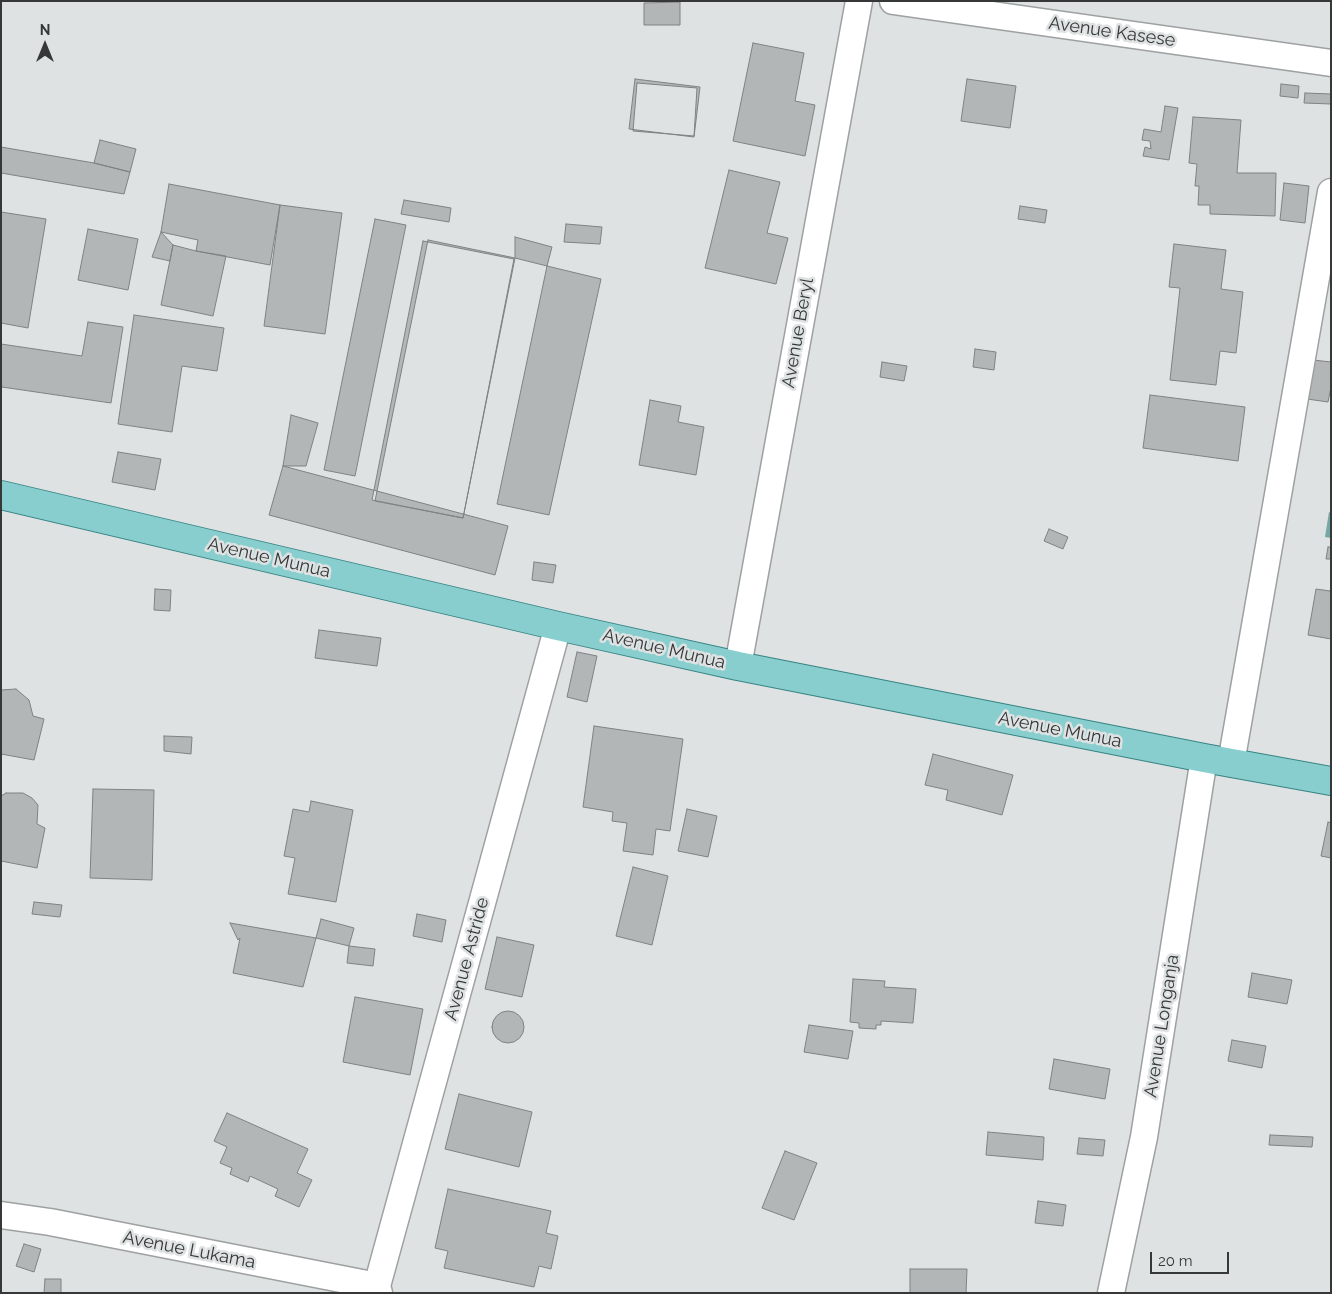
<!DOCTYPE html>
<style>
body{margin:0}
#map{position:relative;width:1332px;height:1294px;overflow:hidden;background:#dee2e2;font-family:Raleway,sans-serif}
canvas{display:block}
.frame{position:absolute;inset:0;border:2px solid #363838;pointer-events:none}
.north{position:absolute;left:20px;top:20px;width:50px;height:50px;-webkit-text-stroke:4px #dee2e2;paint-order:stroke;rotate:0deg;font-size:14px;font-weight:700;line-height:20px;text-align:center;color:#363838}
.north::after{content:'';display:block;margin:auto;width:18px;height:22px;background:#363838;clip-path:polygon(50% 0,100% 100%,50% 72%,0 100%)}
.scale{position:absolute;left:1150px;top:1252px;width:79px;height:22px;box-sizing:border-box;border:2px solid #363838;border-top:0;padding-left:6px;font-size:15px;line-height:18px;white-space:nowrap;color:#363838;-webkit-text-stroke:4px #dee2e2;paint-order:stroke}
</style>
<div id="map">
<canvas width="1332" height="1294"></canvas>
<div class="frame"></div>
<div class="north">N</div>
<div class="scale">20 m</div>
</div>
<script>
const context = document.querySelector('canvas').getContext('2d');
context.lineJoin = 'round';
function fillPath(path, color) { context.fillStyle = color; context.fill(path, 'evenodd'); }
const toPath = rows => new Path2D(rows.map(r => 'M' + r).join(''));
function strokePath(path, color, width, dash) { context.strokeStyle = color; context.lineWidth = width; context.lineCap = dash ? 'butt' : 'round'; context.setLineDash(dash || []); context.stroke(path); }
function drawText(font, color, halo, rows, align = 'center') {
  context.font = font + ' Raleway,sans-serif'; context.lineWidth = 5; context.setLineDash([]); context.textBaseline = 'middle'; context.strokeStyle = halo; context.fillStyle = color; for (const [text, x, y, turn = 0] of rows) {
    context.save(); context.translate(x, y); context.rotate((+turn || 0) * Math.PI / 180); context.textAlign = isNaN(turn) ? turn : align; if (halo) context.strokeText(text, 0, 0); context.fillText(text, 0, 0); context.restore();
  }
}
fillPath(toPath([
 [1329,512,1331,513,1331,538,1325,537]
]), '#76a6a5');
const building = toPath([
 [680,2,680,25,644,25,644,3,680,2],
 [753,43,804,53,795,101,815,105,805,156,733,141,753,43],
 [635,79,700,87,694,137,629,129,635,79],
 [967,79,1016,86,1010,128,961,121,967,79],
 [637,83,697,88,694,136,633,131,637,83],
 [1281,84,1299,86,1298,98,1280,96,1281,84],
 [1305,93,1331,94,1331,104,1304,103,1305,93],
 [1165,106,1178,108,1169,160,1143,156,1145,147,1151,149,1150,141,1142,140,1144,129,1161,132,1165,106],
 [1193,117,1241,120,1237,173,1276,173,1275,216,1210,214,1210,205,1198,205,1199,186,1195,186,1197,164,1189,163,1193,117],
 [100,140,136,149,130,172,94,163,100,140],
 [1,147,94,163,130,172,124,194,1,173,1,147],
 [729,170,780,182,767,233,788,238,776,284,705,268,729,170],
 [1284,183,1309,186,1305,223,1280,220,1284,183],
 [169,184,280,205,270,265,196,251,198,240,161,232,169,184],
 [404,200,451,208,449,222,401,214,404,200],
 [280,205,342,213,325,334,264,326,280,205],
 [1020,206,1047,210,1045,223,1018,219,1020,206],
 [1,212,46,219,28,328,1,323,1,212],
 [375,219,406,225,355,476,324,470,375,219],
 [566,224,602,227,600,244,564,242,566,224],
 [88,229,138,239,128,290,78,280,88,229],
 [161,232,173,245,170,261,152,257,161,232],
 [515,237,552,247,547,266,515,258,515,237],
 [428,240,515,258,463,518,375,501,428,240],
 [423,241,514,259,463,518,372,500,423,241],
 [1174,244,1226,250,1221,289,1243,292,1236,353,1220,351,1216,385,1170,380,1180,288,1169,287,1174,244],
 [173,245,196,251,226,256,213,316,161,305,173,245],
 [547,266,601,279,549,515,497,504,547,266],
 [134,315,224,328,217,371,182,366,172,432,118,424,134,315],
 [88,322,123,327,111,403,2,387,1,389,1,344,82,356,88,322],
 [975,349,996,352,994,370,973,367,975,349],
 [1313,360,1331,362,1331,387,1328,402,1307,399,1313,360],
 [882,362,907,366,904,381,880,377,882,362],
 [1150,395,1245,407,1238,461,1143,448,1150,395],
 [650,400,681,406,678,422,704,427,696,475,639,465,650,400],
 [291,415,318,423,306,466,283,466,291,415],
 [118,452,161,459,155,490,112,482,118,452],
 [283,466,508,526,495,575,269,515,283,466],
 [1049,529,1068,537,1063,549,1044,541,1049,529],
 [1328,547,1331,547,1331,559,1326,559,1328,547],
 [534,562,556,565,553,583,532,580,534,562],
 [1331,588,1331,639,1308,635,1316,589,1330,591,1331,588],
 [155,589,171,590,170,611,154,610,155,589],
 [319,630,381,638,377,666,315,658,319,630],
 [577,652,597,656,587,702,567,697,577,652],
 [16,689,29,700,33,716,44,719,34,760,1,754,1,690,16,689],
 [594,726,683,739,670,831,656,829,653,855,623,851,627,823,612,821,613,812,583,807,594,726],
 [164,736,192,737,191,754,164,751,164,736],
 [933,754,1013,775,1002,815,946,800,948,790,925,785,933,754],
 [93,789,154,790,152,880,90,878,93,789],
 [6,793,23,793,32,798,38,805,37,824,45,828,37,868,1,861,1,796,6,793],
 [311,801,353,810,336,902,288,894,295,858,284,856,293,809,309,812,311,801],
 [687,809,717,816,708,857,678,851,687,809],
 [1328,822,1331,823,1331,858,1321,856,1328,822],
 [633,867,668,876,652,945,616,936,633,867],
 [34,902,62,905,60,917,32,914,34,902],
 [417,914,446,920,442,942,413,936,417,914],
 [321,919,354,928,349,946,316,938,321,919],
 [230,923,316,938,303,987,233,973,240,938,238,940,230,923],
 [497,937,534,945,522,997,485,989,497,937],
 [349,946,375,949,373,966,347,963,349,946],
 [1252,973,1292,980,1287,1004,1248,997,1252,973],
 [853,979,885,981,884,987,916,989,913,1023,881,1021,881,1025,876,1025,876,1029,859,1028,859,1023,850,1022,853,979],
 [355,997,423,1009,410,1075,343,1062,355,997],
 '492 1027a16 16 0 1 1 32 0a16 16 0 1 1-32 0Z',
 [809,1025,853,1031,848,1059,804,1052,809,1025],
 [1232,1040,1266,1046,1262,1068,1228,1061,1232,1040],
 [1054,1059,1110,1069,1105,1099,1049,1089,1054,1059],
 [459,1094,532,1112,519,1167,445,1149,459,1094],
 [227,1113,308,1149,297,1173,312,1180,299,1207,275,1196,278,1189,250,1176,248,1182,230,1174,232,1168,220,1163,227,1147,214,1141,227,1113],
 [988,1132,1044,1137,1043,1160,986,1155,988,1132],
 [1270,1135,1313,1137,1312,1147,1269,1145,1270,1135],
 [1079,1138,1105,1140,1103,1156,1077,1154,1079,1138],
 [785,1151,817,1163,794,1220,762,1208,785,1151],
 [448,1189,551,1211,546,1233,558,1236,551,1269,539,1266,534,1287,444,1268,448,1251,435,1248,448,1189],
 [1038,1201,1066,1205,1063,1226,1035,1223,1038,1201],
 [24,1244,41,1249,34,1272,16,1266,24,1244],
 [910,1269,967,1269,966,1293,910,1293,910,1269],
 [45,1279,61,1279,61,1293,44,1293,45,1279]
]);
fillPath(building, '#b2b6b6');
strokePath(building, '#7e8282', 1);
const minor = toPath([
 [893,1,1331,63],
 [738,666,859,1],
 [1231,763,1331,192],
 [1,1215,50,1222,377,1286],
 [379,1293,377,1286,558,626],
 [1111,1293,1144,1137,1204,758]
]);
const major = toPath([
 [1,495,558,626,738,666,1204,758,1331,781]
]);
strokePath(minor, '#9da1a1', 29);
strokePath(major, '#378485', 30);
strokePath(minor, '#fff', 26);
strokePath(major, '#88cece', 28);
drawText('18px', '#363838', '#dee2e2', [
 ["Avenue Kasese",1112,32,8],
 ["Avenue Beryl",798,333,-80],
 ["Avenue Munua",269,558,13],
 ["Avenue Munua",664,649,13],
 ["Avenue Munua",1060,730,11],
 ["Avenue Astride",467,959,-75],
 ["Avenue Longanja",1162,1026,-81],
 ["Avenue Lukama",189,1250,11]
]);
</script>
